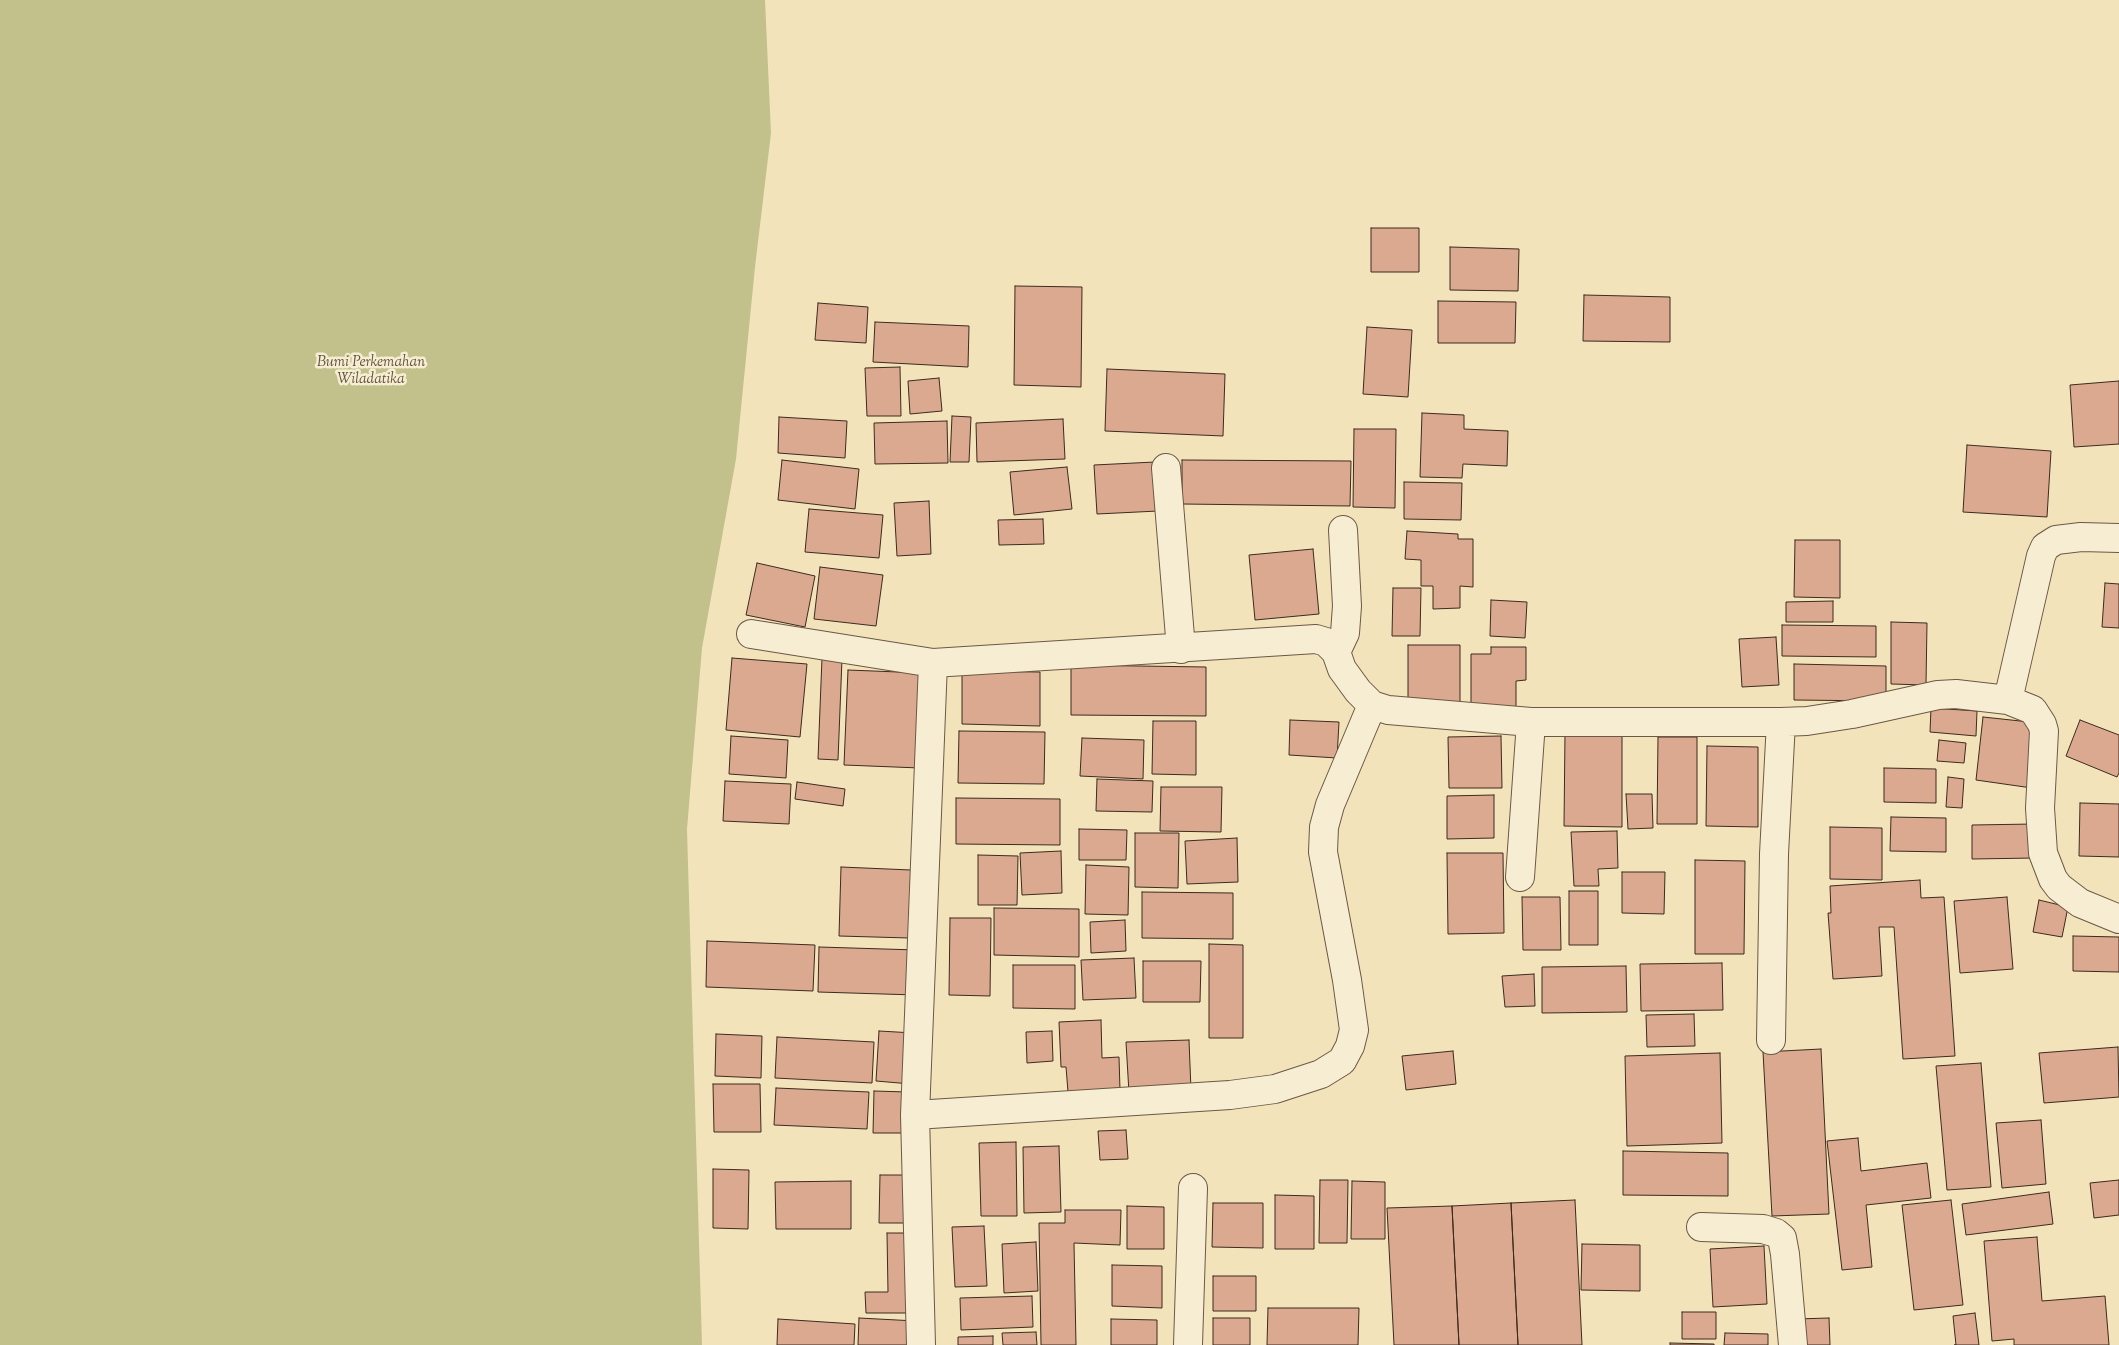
<!DOCTYPE html>
<style>
body{margin:0}
canvas{display:block;background:#f2e3bb}
</style>
<canvas width="2119" height="1345"></canvas>
<script>
const context = document.querySelector('canvas').getContext('2d');
context.lineJoin = 'round';
function fillPath(path, color) { context.fillStyle = color; context.fill(path, 'evenodd'); }
const toPath = rows => new Path2D(rows.map(r => 'M' + r).join(''));
function strokePath(path, color, width, dash) { context.strokeStyle = color; context.lineWidth = width; context.lineCap = dash ? 'butt' : 'round'; context.setLineDash(dash || []); context.stroke(path); }
function drawText(font, color, halo, rows, align = 'center') {
  context.font = font + ' "Sorts Mill Goudy",serif'; context.lineWidth = 5; context.setLineDash([]); context.textBaseline = 'middle'; context.strokeStyle = halo; context.fillStyle = color; for (const [text, x, y, turn = 0] of rows) {
    context.save(); context.translate(x, y); context.rotate((+turn || 0) * Math.PI / 180); context.textAlign = isNaN(turn) ? turn : align; if (halo) context.strokeText(text, 0, 0); context.fillText(text, 0, 0); context.restore();
  }
}
fillPath(toPath([
 [0,0,765,0,771,133,755,267,736,459,702,648,687,829,702,1345,0,1345]
]), '#c3c18b');
const building = toPath([
 [1371,228,1419,228,1419,272,1371,272,1371,228],
 [1450,247,1519,249,1518,291,1450,290,1450,247],
 [1015,286,1082,287,1081,387,1014,385,1015,286],
 [1584,295,1670,297,1670,342,1583,341,1584,295],
 [1438,301,1516,302,1515,343,1438,343,1438,301],
 [818,303,868,307,866,343,815,340,818,303],
 [875,322,969,326,968,367,873,362,875,322],
 [1367,327,1412,330,1408,397,1363,394,1367,327],
 [900,367,901,416,867,416,865,368,900,367],
 [1107,369,1225,374,1223,436,1105,431,1107,369],
 [939,378,942,411,910,414,908,381,939,378],
 [2119,381,2119,444,2074,447,2070,385,2119,381],
 [1422,413,1464,415,1464,429,1508,431,1507,466,1463,464,1462,478,1420,477,1422,413],
 [952,416,971,417,969,462,950,462,952,416],
 [779,417,847,421,845,458,778,453,779,417],
 [1063,419,1065,459,977,462,976,423,1063,419],
 [947,421,948,463,875,464,874,423,947,421],
 [1354,429,1396,429,1395,508,1353,507,1354,429],
 [1967,445,2051,451,2047,517,1963,512,1967,445],
 [782,460,859,469,855,509,778,500,782,460],
 [1182,460,1351,461,1350,506,1182,504,1182,460],
 [1155,462,1158,511,1097,514,1094,465,1155,462],
 [1067,467,1072,509,1014,515,1010,472,1067,467],
 [1404,482,1462,483,1461,520,1404,519,1404,482],
 [929,501,931,554,897,556,894,503,929,501],
 [809,509,883,515,879,558,805,552,809,509],
 [1043,519,1044,544,999,545,998,520,1043,519],
 [1407,531,1458,534,1458,539,1473,539,1473,587,1460,586,1460,608,1433,609,1433,586,1421,586,1421,560,1405,559,1407,531],
 [1795,540,1840,540,1840,598,1794,597,1795,540],
 [1313,549,1319,614,1255,620,1249,555,1313,549],
 [757,563,815,576,805,627,746,615,757,563],
 [820,567,883,575,876,626,814,619,820,567],
 [2105,583,2119,584,2119,628,2102,627,2105,583],
 [1393,588,1421,588,1420,636,1392,636,1393,588],
 [1491,600,1527,602,1525,638,1490,636,1491,600],
 [1833,601,1833,622,1786,622,1786,602,1833,601],
 [1891,622,1927,623,1926,685,1891,684,1891,622],
 [1782,625,1876,626,1876,657,1782,656,1782,625],
 [1776,637,1779,685,1742,687,1739,639,1776,637],
 [1408,645,1460,645,1460,707,1408,707,1408,645],
 [1491,647,1526,647,1526,680,1516,681,1516,708,1471,707,1471,654,1491,654,1491,647],
 [732,658,807,664,800,737,726,730,732,658],
 [822,658,842,659,838,760,818,759,822,658],
 [1794,664,1886,666,1886,701,1794,700,1794,664],
 [1071,665,1206,667,1206,716,1071,715,1071,665],
 [848,670,924,673,920,768,844,765,848,670],
 [962,671,1040,672,1040,726,962,724,962,671],
 [1931,708,1977,711,1976,736,1930,732,1931,708],
 [1983,717,2039,723,2032,788,1976,780,1983,717],
 [1290,720,1339,722,1337,758,1289,755,1290,720],
 [2080,720,2119,735,2119,773,2117,777,2066,756,2080,720],
 [1153,721,1196,721,1196,775,1152,774,1153,721],
 [959,731,1045,732,1044,784,958,783,959,731],
 [1565,733,1622,734,1622,827,1564,826,1565,733],
 [731,736,788,740,786,778,729,774,731,736],
 [1501,736,1502,788,1449,788,1448,737,1501,736],
 [1658,737,1697,737,1697,824,1657,824,1658,737],
 [1082,738,1144,740,1143,779,1080,776,1082,738],
 [1939,740,1966,743,1964,763,1937,761,1939,740],
 [1707,746,1758,747,1758,827,1706,826,1707,746],
 [1884,768,1936,769,1936,803,1884,802,1884,768],
 [1948,777,1964,779,1962,808,1946,807,1948,777],
 [1097,779,1153,781,1152,812,1096,811,1097,779],
 [725,781,791,784,789,824,723,821,725,781],
 [797,782,845,789,843,806,795,799,797,782],
 [1161,787,1222,787,1221,832,1160,831,1161,787],
 [1626,794,1652,794,1653,828,1628,829,1626,794],
 [1494,795,1494,838,1447,839,1447,796,1494,795],
 [956,798,1060,799,1060,845,956,844,956,798],
 [2080,803,2119,804,2119,857,2079,856,2080,803],
 [1891,817,1946,818,1946,852,1890,851,1891,817],
 [2034,824,2035,858,1972,859,1972,825,2034,824],
 [1830,827,1882,828,1882,880,1830,879,1830,827],
 [1079,829,1127,830,1126,860,1079,860,1079,829],
 [1617,831,1618,868,1598,869,1599,886,1574,886,1571,832,1617,831],
 [1135,833,1179,833,1178,888,1135,887,1135,833],
 [1237,838,1238,882,1187,884,1185,841,1237,838],
 [1061,851,1062,893,1022,895,1020,853,1061,851],
 [1447,853,1503,853,1504,933,1448,934,1447,853],
 [978,855,1018,856,1017,905,978,905,978,855],
 [1695,860,1745,861,1744,954,1695,954,1695,860],
 [1086,865,1129,867,1128,915,1085,914,1086,865],
 [841,867,911,870,909,938,839,936,841,867],
 [1622,872,1665,872,1664,914,1622,913,1622,872],
 [1920,880,1921,898,1944,897,1955,1056,1903,1059,1894,927,1879,927,1882,976,1833,979,1828,913,1831,913,1830,886,1920,880],
 [1569,891,1598,891,1598,945,1569,945,1569,891],
 [1142,892,1233,893,1233,939,1142,938,1142,892],
 [1522,897,1560,897,1561,950,1523,950,1522,897],
 [2007,897,2013,969,1960,973,1954,901,2007,897],
 [2039,900,2068,907,2062,937,2033,932,2039,900],
 [994,908,1079,909,1079,957,994,955,994,908],
 [950,918,991,918,990,996,949,995,950,918],
 [1125,920,1126,951,1091,953,1090,922,1125,920],
 [2073,936,2119,937,2119,972,2073,971,2073,936],
 [707,941,815,945,813,991,706,987,707,941],
 [1209,944,1243,945,1243,1038,1209,1038,1209,944],
 [819,947,917,950,916,995,818,992,819,947],
 [1134,958,1136,998,1083,1000,1081,960,1134,958],
 [1143,961,1201,961,1200,1002,1143,1002,1143,961],
 [1722,963,1723,1010,1641,1011,1640,964,1722,963],
 [1013,965,1075,965,1075,1009,1013,1008,1013,965],
 [1626,966,1627,1012,1542,1013,1542,967,1626,966],
 [1534,974,1535,1006,1505,1007,1502,976,1534,974],
 [1694,1014,1695,1046,1647,1047,1646,1015,1694,1014],
 [1101,1020,1102,1058,1119,1057,1120,1090,1068,1092,1066,1067,1061,1067,1059,1022,1101,1020],
 [879,1031,914,1033,911,1084,876,1081,879,1031],
 [1052,1031,1053,1061,1027,1063,1026,1032,1052,1031],
 [716,1034,762,1036,761,1078,715,1076,716,1034],
 [777,1037,874,1042,872,1083,775,1078,777,1037],
 [1189,1040,1191,1090,1129,1093,1126,1042,1189,1040],
 [2118,1047,2119,1097,2044,1103,2039,1053,2118,1047],
 [1821,1049,1829,1214,1772,1216,1763,1052,1821,1049],
 [1453,1051,1456,1084,1406,1090,1402,1056,1453,1051],
 [1720,1053,1722,1143,1627,1146,1625,1056,1720,1053],
 [1981,1063,1991,1187,1947,1190,1936,1066,1981,1063],
 [713,1084,760,1084,761,1132,714,1132,713,1084],
 [776,1088,869,1092,867,1129,774,1125,776,1088],
 [874,1091,907,1092,906,1133,873,1133,874,1091],
 [2041,1120,2046,1184,2002,1188,1996,1123,2041,1120],
 [1126,1130,1128,1159,1100,1160,1098,1131,1126,1130],
 [1858,1138,1861,1171,1927,1163,1931,1198,1866,1205,1872,1267,1842,1270,1827,1141,1858,1138],
 [1016,1142,1017,1216,981,1216,979,1143,1016,1142],
 [1059,1146,1061,1212,1024,1213,1023,1147,1059,1146],
 [1623,1151,1728,1153,1728,1196,1623,1195,1623,1151],
 [713,1169,749,1170,748,1229,713,1228,713,1169],
 [880,1175,916,1175,915,1223,879,1223,880,1175],
 [1320,1180,1348,1180,1347,1243,1319,1243,1320,1180],
 [2119,1180,2119,1215,2094,1218,2090,1183,2119,1180],
 [851,1181,851,1229,776,1229,775,1182,851,1181],
 [1352,1181,1385,1182,1385,1239,1351,1239,1352,1181],
 [2049,1192,2053,1224,1966,1235,1962,1204,2049,1192],
 [1275,1195,1314,1196,1314,1249,1275,1249,1275,1195],
 [1575,1200,1582,1345,1518,1345,1511,1203,1575,1200],
 [1951,1200,1963,1305,1914,1310,1902,1205,1951,1200],
 [1213,1203,1263,1203,1263,1248,1212,1247,1213,1203],
 [1511,1203,1518,1345,1459,1345,1452,1206,1511,1203],
 [1127,1206,1164,1207,1164,1249,1127,1249,1127,1206],
 [1452,1206,1459,1345,1394,1345,1387,1208,1452,1206],
 [1065,1210,1121,1210,1120,1245,1074,1243,1076,1345,1041,1345,1039,1223,1065,1223,1065,1210],
 [984,1226,987,1286,955,1287,952,1227,984,1226],
 [887,1233,913,1233,914,1313,866,1313,865,1292,888,1292,887,1233],
 [2037,1237,2042,1301,2105,1296,2109,1345,2014,1345,2014,1339,1992,1341,1984,1241,2037,1237],
 [1036,1242,1038,1291,1004,1293,1002,1244,1036,1242],
 [1582,1244,1640,1245,1640,1291,1581,1290,1582,1244],
 [1764,1246,1767,1304,1713,1307,1710,1249,1764,1246],
 [1112,1265,1162,1266,1162,1308,1112,1306,1112,1265],
 [1213,1276,1256,1276,1256,1311,1213,1311,1213,1276],
 [1032,1296,1033,1327,961,1330,960,1298,1032,1296],
 [1268,1308,1359,1308,1358,1345,1267,1345,1268,1308],
 [1682,1312,1716,1312,1716,1339,1682,1339,1682,1312],
 [1975,1313,1979,1345,1954,1345,1956,1345,1953,1316,1975,1313],
 [859,1318,916,1321,915,1345,858,1345,859,1318],
 [1213,1318,1250,1318,1250,1345,1213,1345,1213,1318],
 [1829,1318,1830,1345,1797,1345,1796,1319,1829,1318],
 [778,1319,855,1324,854,1345,777,1345,778,1319],
 [1111,1319,1157,1320,1157,1345,1111,1345,1111,1319],
 [1036,1332,1037,1345,1003,1345,1002,1333,1036,1332],
 [1725,1333,1768,1334,1768,1345,1724,1345,1725,1333],
 [993,1336,993,1345,958,1345,958,1337,993,1336],
 [1670,1343,1714,1344,1714,1345,1670,1345,1670,1343]
]);
fillPath(building, '#dba98f');
strokePath(building, '#3d2b1e', 1);
const street = toPath([
 [1166,468,1181,649],
 [751,634,933,663,1316,639,1326,642,1336,652,1342,669,1358,691,1372,705,1388,710,1531,722,1781,722,1807,721,1852,714,1938,695,1956,694,2008,700,2033,710,2042,724,2044,731,2040,808,2043,853,2053,879,2059,887,2080,903,2119,919],
 [1336,652,1345,633,1347,606,1343,530],
 [2008,700,2041,556,2045,547,2056,540,2081,537,2119,538],
 [1520,877,1531,722],
 [1771,1040,1774,854,1781,722],
 [915,1115,1230,1095,1275,1089,1321,1074,1342,1061,1350,1046,1354,1030,1347,980,1323,852,1324,827,1330,805,1372,705],
 [1701,1227,1763,1229,1776,1233,1782,1238,1785,1254,1793,1345],
 [921,1345,915,1115,933,663],
 [1188,1345,1193,1188]
]);
strokePath(street, '#6a5945', 30);
strokePath(street, '#f7edd3', 28);
drawText('italic 15px', '#5e5039', '#f7edd3', [
 ["Bumi Perkemahan",371,363],
 ["Wiladatika",371,380]
]);
</script>
